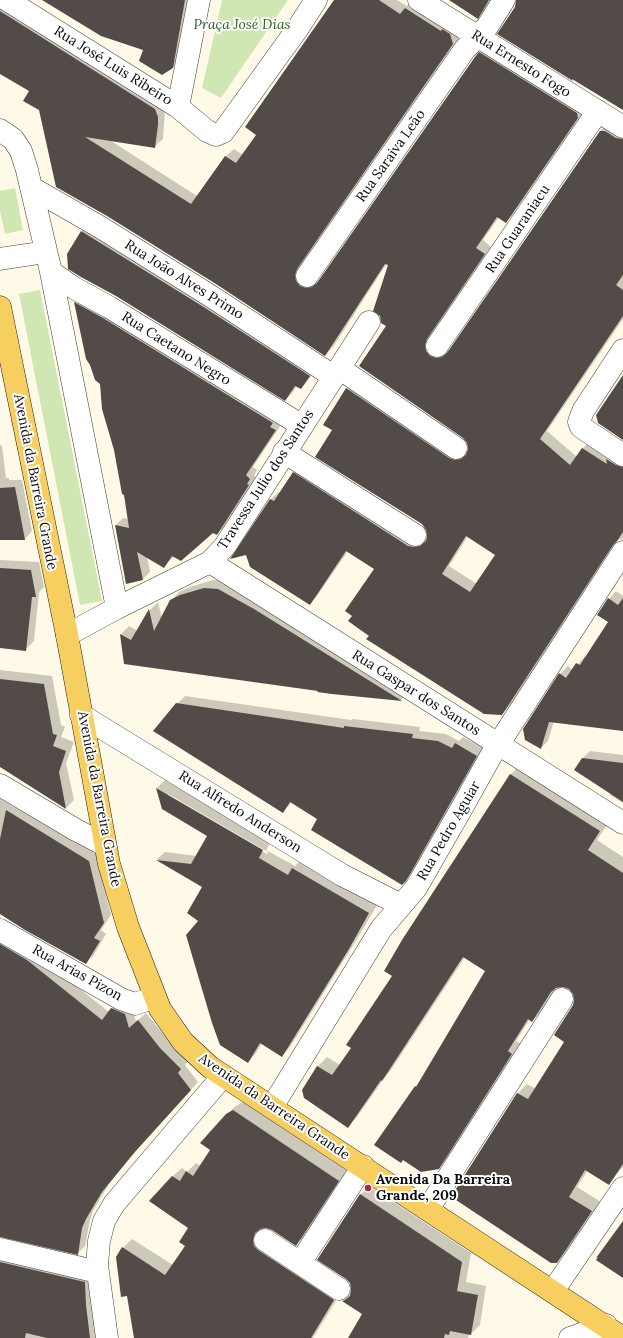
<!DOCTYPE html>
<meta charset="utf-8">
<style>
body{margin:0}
canvas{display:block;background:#fffae8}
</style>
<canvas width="623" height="1338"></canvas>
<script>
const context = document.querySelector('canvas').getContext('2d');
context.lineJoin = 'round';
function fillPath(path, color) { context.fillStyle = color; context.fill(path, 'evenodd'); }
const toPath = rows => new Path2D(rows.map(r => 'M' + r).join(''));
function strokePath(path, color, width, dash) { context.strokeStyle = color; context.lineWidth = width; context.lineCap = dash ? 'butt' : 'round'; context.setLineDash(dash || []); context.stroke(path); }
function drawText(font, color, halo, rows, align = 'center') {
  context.font = font + ' Lora,serif'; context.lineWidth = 4; context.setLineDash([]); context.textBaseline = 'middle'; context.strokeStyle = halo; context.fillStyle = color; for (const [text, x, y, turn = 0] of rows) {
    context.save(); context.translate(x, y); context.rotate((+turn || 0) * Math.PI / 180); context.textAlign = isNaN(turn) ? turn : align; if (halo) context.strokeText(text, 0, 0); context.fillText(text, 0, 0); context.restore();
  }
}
fillPath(toPath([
 [222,0,288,0,221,98,202,88],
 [15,188,23,230,5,234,0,211,0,191],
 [40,290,102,601,80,605,19,294]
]), '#d0e7b3');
fillPath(toPath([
 [0,0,165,109,163,139,155,146,108,139,197,196,226,156,234,149,243,155,257,135,335,0,397,0,407,6,412,0,460,36,304,260,302,266,314,281,321,280,475,58,488,45,585,110,513,214,506,222,499,217,483,240,491,247,434,331,432,337,445,351,451,350,600,131,608,124,623,130,623,319,547,431,577,457,582,449,590,441,623,458,623,539,618,540,510,706,502,714,370,635,376,568,348,551,317,596,310,603,246,554,233,558,271,499,279,492,281,493,294,473,301,465,422,540,427,539,427,529,333,430,347,389,354,381,463,453,468,452,468,443,388,326,390,265,387,263,333,347,325,355,40,110,30,91,0,73],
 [468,536,496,555,477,584,449,566],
 [61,0,190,0,180,60,172,68,144,49],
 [451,0,491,0,485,10,477,17],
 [89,223,317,368,308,380,301,388,297,386,293,392,285,400,68,254,82,231],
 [82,295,283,422,253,467,257,470,254,476,256,477,225,526,217,534,213,531,174,556,164,567,147,557,150,572,143,579,116,525,123,518,128,519,125,495,101,383,87,358,75,302],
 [0,445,2,446,6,478,9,478,9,480,22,480,32,531,25,539,0,539],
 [0,560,39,562,44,587,39,592,34,641,25,650,0,647],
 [213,580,227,581,409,693,401,700,332,693,319,690,125,663,121,634,129,626,138,631,150,610,158,602,162,619,171,601,179,592,190,587],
 [616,591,623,596,623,730,554,721,548,741,541,748,560,674,568,666,573,670,585,656,586,657,609,621,609,599],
 [0,670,52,676,61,725,65,727,61,737,74,742,66,763,74,800,66,808,0,766],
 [185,696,351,720,353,719,420,727,419,731,446,734,459,741,463,737,483,748,413,872,402,884,318,818,292,802,283,812,177,704],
 [590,751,623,755,623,803,610,795,611,793,583,758],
 [520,765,609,822,597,840,623,857,623,1167,610,1181,588,1170,577,1187,601,1202,566,1252,557,1262,455,1192,518,1093,527,1084,536,1089,565,1041,575,1000,574,993,570,988,563,986,557,987,542,1011,532,1021,530,1019,516,1041,521,1044,448,1158,438,1168,415,1087,421,1081,487,970,465,957,391,1070,385,1077,357,1117,348,1126,303,1091,318,1066,327,1057,340,1065,352,1047,393,976,403,941,511,774],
 [165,780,271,842,266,850,295,866,301,860,377,905,357,939,290,1047,282,1056,262,1043,256,1053,248,1062,200,921,203,887,157,859,165,852,197,856,208,836,162,808,157,788],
 [168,794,268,852,267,854,168,796],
 [0,794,96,854,111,915,101,930,106,934,93,956,86,963,0,914],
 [0,932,35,953,109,1012,119,1001,132,1006,136,1022,146,1013,168,1040,188,1061,185,1065,198,1082,141,1144,109,1184,93,1211,90,1220,85,1246,78,1253,0,1236],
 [243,1102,347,1171,305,1236,296,1244,272,1229,262,1227,261,1229,262,1236,342,1291,313,1338,135,1338,123,1248,132,1239,173,1265,186,1246,190,1228,173,1176,182,1168,187,1172,196,1163,201,1166,212,1149,226,1115,236,1106],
 [369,1186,471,1253,466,1282,486,1286,480,1325,471,1334,469,1334,468,1338,349,1338,364,1313,343,1301,352,1292,360,1195],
 [0,1251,92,1274,98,1338,0,1338]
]), '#0003');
fillPath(toPath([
 [42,0,185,0,173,68,162,75,139,61,143,50,101,36],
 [334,0,379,0,400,14,405,8,441,31,442,29,450,34,453,44,297,269,295,275,296,281,300,286,306,288,312,287,317,283,475,57,479,52,577,113,578,118,506,223,497,217,476,248,485,254,427,339,425,345,426,351,430,356,436,358,442,357,447,353,600,131,605,131,616,138,623,139,623,275,616,285,623,290,623,316,540,439,570,465,582,448,607,464,606,459,616,465,623,467,623,532,617,541,613,545,502,715,484,714,366,639,369,636,348,621,352,616,345,611,374,569,346,551,310,605,250,567,246,555,230,559,270,499,274,501,293,472,408,546,414,547,420,546,426,541,427,536,426,530,422,524,315,457,332,430,323,425,346,388,449,458,455,460,461,459,466,455,468,449,467,443,463,438,359,366,386,326,381,323,380,316,373,311,388,265,385,264,325,356,216,284,107,216,56,187,39,110,23,101,29,91,0,74,0,11,155,109,158,117,158,125,155,148,85,137,191,204,225,156,236,163,256,135,245,127],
 [466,536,495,555,470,592,442,574],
 [449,0,489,0,478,19],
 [516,0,623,0,623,110,572,79,573,81,497,34,515,7],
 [81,231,202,306,310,376,301,389,295,386,285,401,116,296,81,277,68,269,67,254],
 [74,302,103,318,273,423,270,427,276,430,246,475,250,479,247,484,249,485,217,535,213,533,181,561,172,556,164,568,137,552,143,580,126,584,115,525,129,528,124,495,122,494,114,450,102,409,100,384,95,380,90,365,86,359],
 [623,375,623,440,598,423,596,415],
 [15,487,25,540,0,540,0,488],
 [0,568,31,570,36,597,32,597,26,651,0,648],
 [204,588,218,589,254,609,402,701,332,694,317,692,318,691,124,664,120,634,131,640,149,609,154,631,170,600,180,595],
 [608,598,618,605,623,598,623,731,549,722,541,749,525,740,523,729,559,673,566,678,576,663,580,665,608,622,597,615],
 [0,679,44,684,53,734,57,735,53,746,66,751,59,772,66,809,0,767],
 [176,703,344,728,344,726,413,734,412,738,438,741,452,748,455,743,477,756,406,881,402,885,311,830,317,819,290,802,283,813,153,731],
 [582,758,623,763,623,802,574,770],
 [510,774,600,831,588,850,623,873,623,1164,609,1185,585,1170,569,1197,592,1211,557,1263,551,1263,456,1200,454,1192,517,1093,528,1099,564,1042,554,1035,573,1005,574,1000,573,994,569,989,563,987,556,988,551,992,532,1022,528,1019,508,1051,512,1054,439,1169,421,1172,403,1160,401,1163,374,1145,415,1086,416,1087,485,971,463,957,382,1081,381,1080,348,1128,304,1098,302,1090,317,1066,332,1075,351,1048,346,1045,392,976,384,971,402,940],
 [156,788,263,850,259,858,288,875,292,868,369,913,349,949,282,1057,260,1043,248,1063,220,1045,212,1023,186,935,198,921,187,913,202,887,156,860,191,864,207,836,162,809],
 [6,810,89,861,104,923,94,938,100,941,86,964,25,930,0,914,0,839],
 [0,944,27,960,102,1020,111,1008,125,1014,129,1028,138,1020,160,1048,181,1069,178,1073,191,1090,134,1153,102,1192,86,1219,82,1228,78,1255,0,1237],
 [233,1110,339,1181,296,1246,272,1230,266,1228,260,1229,255,1233,253,1240,254,1246,258,1250,334,1300,311,1338,134,1338,127,1296,121,1297,116,1257,122,1247,165,1275,185,1246,179,1242,188,1228,149,1201,172,1176,180,1181,186,1171,193,1176,210,1150,200,1143,226,1114],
 [360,1194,462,1262,457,1291,478,1295,471,1335,450,1331,449,1335,445,1334,444,1338,348,1338,362,1314,342,1301,345,1300,350,1296,351,1289,350,1283,346,1279,317,1260],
 [623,1221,623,1278,596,1260,598,1257,596,1258],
 [0,1262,85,1282,86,1305,90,1338,47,1338,26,1333,25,1338,0,1338]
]), '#534b47');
const minor = toPath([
 [7,0,178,107,207,131,216,135,223,132,298,28,316,0],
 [419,0,623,127],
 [178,107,199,0],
 [0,130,13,139,21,151,27,170,51,272,117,608],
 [32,188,100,227,209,295,333,376],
 [0,259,46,252],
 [51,272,74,288,109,307,301,425],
 [307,276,465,49,487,27,504,0],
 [437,346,598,111],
 [623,350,583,411,579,422,581,427,623,455],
 [339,368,456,448],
 [284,452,415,535],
 [210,562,623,823],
 [67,635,117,608,210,562,225,546,369,322],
 [81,715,342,875,401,905],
 [0,785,76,830,105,845],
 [0,930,121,999,135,1004,155,997],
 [272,1107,381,929,416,888,463,806,492,754,623,552],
 [428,1209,562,999],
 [265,1240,339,1289],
 [0,1249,98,1272],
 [300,1263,363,1166],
 [553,1291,623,1188],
 [107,1338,97,1265,99,1241,104,1221,114,1204,223,1076],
 [570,1338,606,1325]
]);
const major = toPath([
 [0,307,67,635,109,864,128,927,160,1009,183,1042,210,1067,623,1338]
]);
strokePath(minor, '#3d3d3d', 23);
strokePath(major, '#1b1b1b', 23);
strokePath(minor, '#fff', 22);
strokePath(major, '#f7ce60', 22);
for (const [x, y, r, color] of [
 [368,1188,4,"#b72630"]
]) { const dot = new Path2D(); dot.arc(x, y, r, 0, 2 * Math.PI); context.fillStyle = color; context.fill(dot); strokePath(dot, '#fff', 1.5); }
drawText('italic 14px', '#2c601d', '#fff', [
 ["Praça José Dias",242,25]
]);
drawText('14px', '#0a0a0a', '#fff', [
 ["Rua Ernesto Fogo",521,64,32],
 ["Rua José Luis Ribeiro",113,66,32],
 ["Rua Saraiva Leão",391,156,-55],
 ["Rua Guaraniacu",518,229,-56],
 ["Rua João Alves Primo",184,280,32],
 ["Rua Caetano Negro",176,349,32],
 ["Travessa Julio dos Santos",266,480,-57],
 ["Avenida da Barreira Grande",35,482,79],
 ["Rua Gaspar dos Santos",416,693,32],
 ["Avenida da Barreira Grande",99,799,79],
 ["Rua Alfredo Anderson",240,812,32],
 ["Rua Pedro Aguiar",449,831,-60],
 ["Rua Arias Pizon",77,973,29],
 ["Avenida da Barreira Grande",274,1107,34]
]);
drawText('bold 14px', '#0a0a0a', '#fff', [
 ["Avenida Da Barreira",376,1180],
 ["Grande, 209",376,1196]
], 'left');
</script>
